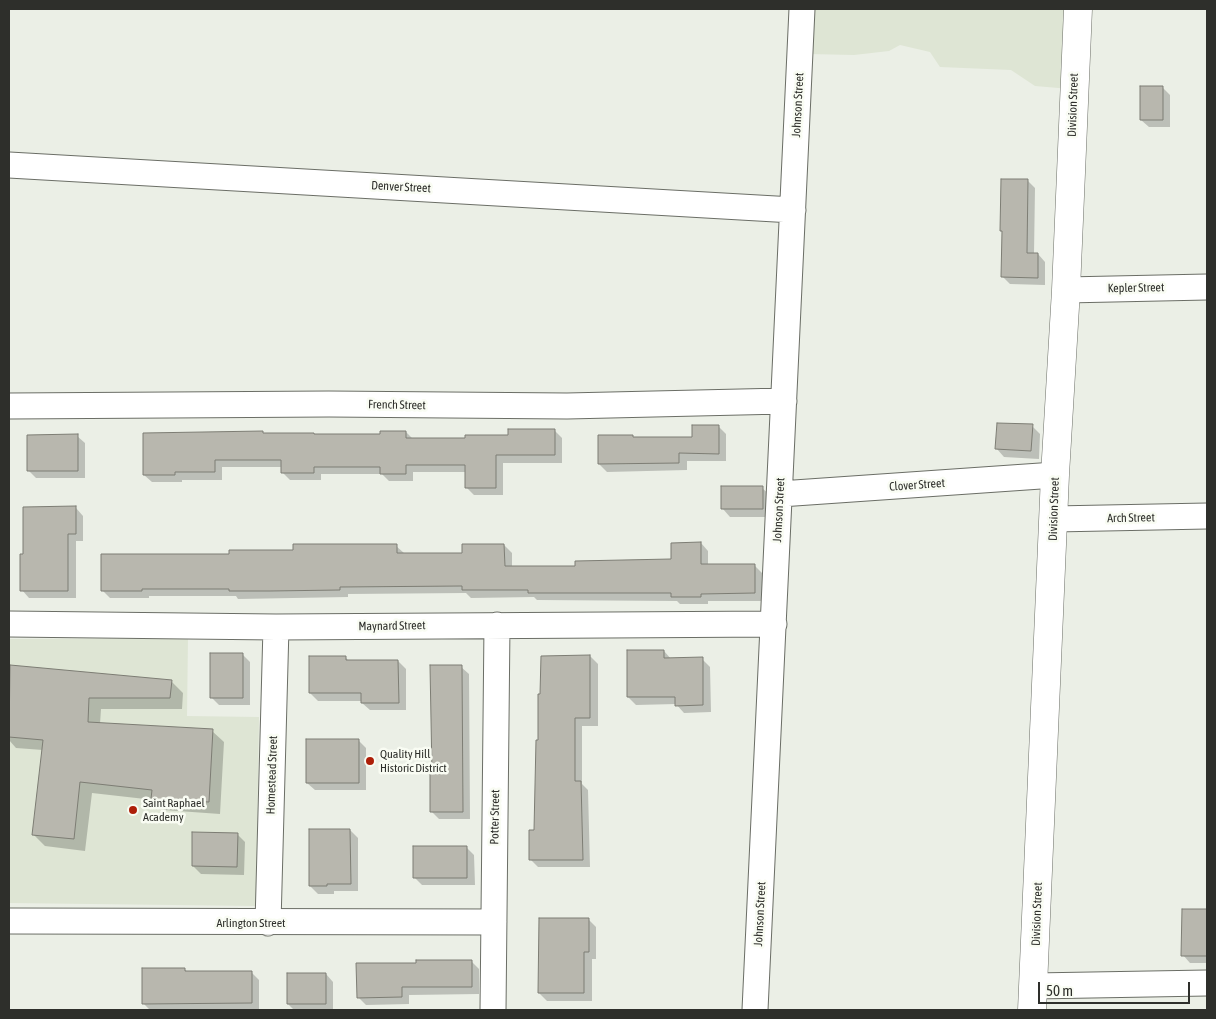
<!DOCTYPE html>
<style>
body{margin:0}
#map{position:relative;width:1216px;height:1019px;overflow:hidden;background:#ebefe6;font-family:"Asap Condensed",sans-serif}
canvas{display:block}
.frame{position:absolute;inset:0;border:10px solid #2e2f2b;pointer-events:none}
.scale{position:absolute;left:1038px;top:982px;width:152px;height:22px;box-sizing:border-box;border:2px solid #2e2f2b;border-top:0;padding-left:6px;font-size:15px;line-height:18px;white-space:nowrap;color:#2e2f2b;-webkit-text-stroke:4px #f9fcf3;paint-order:stroke}
</style>
<div id="map">
<canvas width="1216" height="1019"></canvas>
<div class="frame"></div>
<div class="scale">50 m</div>
</div>
<script>
const context = document.querySelector('canvas').getContext('2d');
context.lineJoin = 'round';
function fillPath(path, color) { context.fillStyle = color; context.fill(path, 'evenodd'); }
const toPath = rows => new Path2D(rows.map(r => 'M' + r).join(''));
function strokePath(path, color, width, dash) { context.strokeStyle = color; context.lineWidth = width; context.lineCap = dash ? 'butt' : 'round'; context.setLineDash(dash || []); context.stroke(path); }
function drawText(font, color, halo, rows, align = 'center') {
  context.font = font + ' "Asap Condensed",sans-serif'; context.lineWidth = 5; context.setLineDash([]); context.textBaseline = 'middle'; context.strokeStyle = halo; context.fillStyle = color; for (const [text, x, y, turn = 0] of rows) {
    context.save(); context.translate(x, y); context.rotate((+turn || 0) * Math.PI / 180); context.textAlign = isNaN(turn) ? turn : align; if (halo) context.strokeText(text, 0, 0); context.fillText(text, 0, 0); context.restore();
  }
}
fillPath(toPath([
 [807,9,1089,9,1082,90,1035,86,1011,70,940,67,930,52,900,45,889,51,854,55,808,54],
 [188,638,187,716,259,717,256,906,9,903,9,639]
]), '#dee5d4');
fillPath(toPath([
 [1162,87,1170,95,1170,127,1149,127,1141,120],
 [1028,181,1035,188,1034,254,1038,254,1045,262,1045,285,1010,284,1003,277,1003,233,1001,231],
 [718,426,726,434,726,461,687,461,687,470,607,472,599,464,632,436,634,438,694,438],
 [1032,426,1040,434,1039,459,1004,457,997,449],
 [554,430,562,438,562,463,503,463,503,495,474,495,467,488,466,472,413,472,413,481,389,481,382,474,321,474,321,480,290,480,282,472,282,467,222,467,222,480,182,480,182,482,152,482,144,475,263,433,265,434,315,435,381,435,406,432,413,439,466,439,509,436],
 [77,436,85,443,85,478,36,478,28,470],
 [762,488,770,495,770,517,730,517,723,509],
 [76,508,83,516,83,541,76,541,76,598,29,598,22,590,24,555],
 [701,543,708,551,708,565,754,565,762,573,762,601,708,601,708,604,680,604,677,601,537,600,534,597,471,598,466,593,348,594,348,597,238,599,236,596,149,596,149,598,110,598,102,590,230,555,396,546,404,553,463,554,504,545,512,553,512,567,576,567,672,561],
 [664,651,671,659,702,659,710,667,711,712,684,713,676,704,636,705,628,697],
 [242,654,250,662,250,705,219,705,211,697],
 [590,656,598,664,598,726,582,726,582,784,588,790,590,867,538,867,530,859,535,831,539,741],
 [345,657,349,661,398,661,406,669,406,710,370,710,362,703,362,701,318,701,310,693],
 [11,666,171,681,183,693,182,709,101,709,100,724,212,731,224,742,220,814,164,810,154,800,92,793,85,851,45,846,33,834,43,750,16,748,9,740,9,691],
 [461,667,469,674,470,819,439,819,431,811,433,774],
 [358,740,366,748,366,790,315,790,307,783],
 [350,830,358,838,358,891,334,891,334,894,318,894,310,886],
 [237,834,245,842,244,875,201,874,193,866],
 [467,848,474,855,475,885,422,885,414,877],
 [1183,910,1207,910,1207,963,1190,963,1183,955],
 [588,919,596,927,596,959,592,959,592,1001,547,1001,539,993],
 [471,961,479,969,479,994,409,995,409,1004,366,1005,358,997,417,965],
 [184,969,188,972,251,972,259,980,259,1010,150,1010,143,1003],
 [326,974,333,982,333,1010,294,1010,288,1004]
]), '#0003');
const building = toPath([
 [1140,86,1163,86,1163,120,1140,120,1140,86],
 [1001,179,1028,179,1027,253,1038,253,1038,278,1001,277,1002,231,1000,231,1001,179],
 [997,423,1033,424,1031,451,995,449,997,423],
 [692,425,719,425,719,454,679,453,679,463,598,464,598,435,633,435,633,437,692,437,692,425],
 [508,429,555,429,555,455,496,455,496,488,465,488,465,465,406,465,406,474,380,474,380,467,314,467,314,473,281,473,281,460,215,460,215,472,175,472,175,475,143,475,143,433,263,431,263,433,314,433,314,434,380,434,380,431,406,431,406,438,465,438,465,435,508,435,508,429],
 [78,434,78,471,27,471,27,435,78,434],
 [721,486,763,486,763,509,721,509,721,486],
 [76,506,76,534,68,534,68,591,20,591,20,554,23,554,23,507,76,506],
 [701,542,701,564,755,564,755,593,701,594,701,597,671,597,671,593,528,593,528,590,462,590,462,586,340,587,340,590,270,591,229,591,229,589,142,589,142,591,101,591,101,554,229,554,229,550,293,550,293,544,397,544,397,553,462,553,462,544,504,544,505,566,575,566,575,561,671,559,671,543,701,542],
 [627,650,664,650,664,658,703,657,703,705,675,706,675,697,627,697,627,650],
 [210,653,243,653,243,698,210,698,210,653],
 [590,655,590,718,575,718,575,781,581,781,583,860,529,860,529,830,534,830,536,740,538,740,538,694,540,694,541,656,590,655],
 [309,656,346,656,346,660,398,660,399,703,361,703,361,693,309,693,309,656],
 [10,665,172,680,170,698,89,698,88,722,213,729,209,802,151,799,152,790,80,782,74,839,32,835,43,740,9,737,10,665],
 [430,665,462,665,463,812,430,812,430,773,432,773,430,665],
 [306,739,359,739,359,783,306,783,306,739],
 [309,829,350,829,351,884,327,884,327,886,309,886,309,829],
 [192,832,238,833,237,867,192,866,192,832],
 [413,846,467,846,467,878,413,878,413,846],
 [1182,909,1207,909,1207,956,1181,956,1182,909],
 [539,918,589,918,589,952,584,952,584,993,538,993,539,918],
 [416,960,472,960,472,987,402,987,402,997,357,998,356,963,416,963,416,960],
 [142,968,185,968,185,971,252,971,252,1003,142,1004,142,968],
 [287,973,326,973,326,1004,287,1004,287,973]
]);
fillPath(building, '#b8b7ae');
strokePath(building, '#7d7d74', 1);
const street = toPath([
 [9,165,793,210],
 [1066,290,1207,287],
 [9,406,329,404,567,406,784,401],
 [780,494,1055,475],
 [1054,519,1207,516],
 [9,624,276,627,774,624],
 [9,921,494,922],
 [268,923,276,627],
 [1034,986,1207,983],
 [493,1010,497,625],
 [755,1010,802,9]
]);
const secondary = toPath([
 [1032,1010,1055,475,1066,290,1078,9]
]);
strokePath(street, '#6b6e66', 27);
strokePath(secondary, '#6b6e66', 29);
strokePath(street, '#fff', 25);
strokePath(secondary, '#fff', 28);
for (const [x, y, r, color] of [
 [370,761,5,"#ad1e08"],
 [133,810,5,"#ad1e08"]
]) { const dot = new Path2D(); dot.arc(x, y, r, 0, 2 * Math.PI); context.fillStyle = color; context.fill(dot); strokePath(dot, '#f9fcf3', 2); }
drawText('12px', '#2e2f2b', '#f9fcf3', [
 ["Johnson Street",798,105,-87],
 ["Division Street",1073,105,-88],
 ["Denver Street",401,187,3],
 ["Kepler Street",1136,288,-1],
 ["French Street",397,405,1],
 ["Clover Street",917,485,-4],
 ["Division Street",1054,509,-88],
 ["Johnson Street",779,510,-87],
 ["Arch Street",1131,518,-1],
 ["Maynard Street",392,626,-1],
 ["Homestead Street",272,775,-88],
 ["Potter Street",495,817,-89],
 ["Johnson Street",760,914,-87],
 ["Division Street",1037,914,-88],
 ["Arlington Street",251,923]
]);
drawText('12px', '#2e2f2b', '#f9fcf3', [
 ["Quality Hill",380,754],
 ["Historic District",380,768],
 ["Saint Raphael",143,803],
 ["Academy",143,817]
], 'left');
</script>
